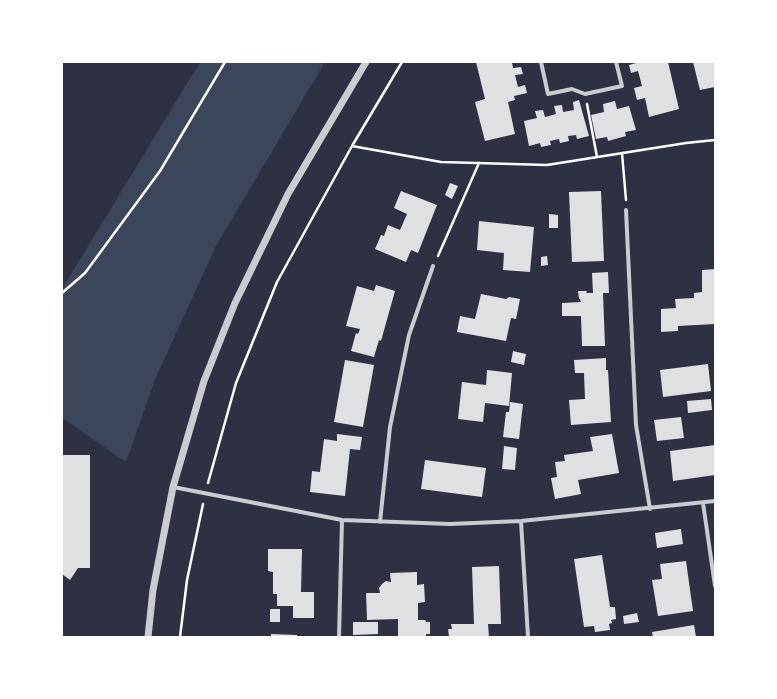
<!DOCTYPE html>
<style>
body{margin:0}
#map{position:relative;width:777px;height:699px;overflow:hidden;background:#2d3142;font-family:"Varela Round",sans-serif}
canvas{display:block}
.frame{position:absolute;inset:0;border:63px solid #fff;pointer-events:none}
</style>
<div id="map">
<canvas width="777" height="699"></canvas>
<div class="frame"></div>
</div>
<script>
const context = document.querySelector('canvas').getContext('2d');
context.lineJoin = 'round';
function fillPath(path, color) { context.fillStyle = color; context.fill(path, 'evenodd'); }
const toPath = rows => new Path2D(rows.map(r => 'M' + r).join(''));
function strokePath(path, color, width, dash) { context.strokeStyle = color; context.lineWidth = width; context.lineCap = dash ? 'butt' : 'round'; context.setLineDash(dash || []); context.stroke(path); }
fillPath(toPath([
 [200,62,325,62,216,246,156,377,126,462,62,418,62,289]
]), '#3c4559');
fillPath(toPath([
 [476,62,512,62,513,68,521,67,523,74,515,75,518,87,525,85,527,93,514,96,515,100,508,102,515,134,485,141,475,102,485,99],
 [636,62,668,62,679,109,649,117,645,98,637,100,634,88,642,86,638,71,631,73,629,65,636,63],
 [693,62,715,62,715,87,700,90],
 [579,100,589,136,577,139,576,135,568,136,569,141,560,143,559,139,550,141,551,145,541,147,540,143,529,146,524,121,537,118,535,111,543,110,545,117,556,114,554,106,562,105,563,112,574,110,573,102],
 [615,101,617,109,629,106,636,130,625,132,626,136,608,141,607,137,596,139,591,115,604,112,603,104],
 [450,183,458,186,452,199,445,195],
 [401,191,437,205,418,253,411,250,406,262,375,249,381,235,384,236,388,225,400,230,407,214,394,208],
 [601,191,604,261,572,262,569,192],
 [549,214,558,215,558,228,549,228],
 [479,221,534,227,530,272,503,270,504,253,477,250],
 [547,256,548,265,541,266,541,257],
 [715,269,715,324,678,326,678,331,661,332,661,309,676,308,675,299,694,298,694,293,702,292,702,270],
 [608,272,609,293,603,293,605,346,582,346,581,316,562,316,562,303,581,302,580,299,579,299,578,291,587,291,586,293,593,293,592,273],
 [376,285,395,291,381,341,379,340,374,357,351,351,356,333,358,334,360,329,346,326,357,286,374,291],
 [481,294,506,299,509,297,520,299,516,319,511,318,506,341,457,332,460,316,475,319],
 [513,351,526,354,524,365,511,362],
 [606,358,606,370,608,370,611,422,571,425,569,400,585,399,584,373,575,373,574,360],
 [345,360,374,365,363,427,334,422],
 [708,364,711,391,663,397,660,370],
 [487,370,512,373,509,406,485,403,483,422,458,419,462,382,486,385],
 [711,399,712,410,688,413,687,401],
 [510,402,523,404,519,439,503,437,506,412,509,412],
 [681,417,684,438,657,441,654,420],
 [337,434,362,437,360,450,350,449,345,496,310,492,312,471,320,472,324,439,337,441],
 [612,434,619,473,578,480,581,494,555,499,551,478,557,477,555,462,565,461,564,455,593,451,590,437],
 [715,445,715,475,673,481,670,451],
 [504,446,517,448,515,470,502,469],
 [62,455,90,455,90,568,78,568,70,580,62,574],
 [425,460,486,468,482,497,421,489],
 [681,529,683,544,657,548,655,533],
 [268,549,302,549,301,592,314,592,314,618,293,618,293,606,277,606,277,594,273,594,273,572,268,571],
 [602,555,610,607,615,607,616,619,611,620,612,623,609,624,610,630,595,632,594,626,584,627,574,559],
 [686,561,693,611,658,616,652,580,662,579,660,564],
 [499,566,501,624,488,624,489,637,449,636,448,629,452,629,451,624,474,624,472,567],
 [417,572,417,585,424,584,425,602,418,603,418,620,425,620,426,622,430,622,430,634,426,634,426,636,398,636,398,619,367,620,366,593,380,593,379,588,382,584,386,581,391,582,390,573],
 [270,609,280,609,280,622,270,622],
 [637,613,639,622,624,624,623,616],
 [353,622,378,622,378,634,353,635],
 [694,625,696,637,653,637,652,632],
 [271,634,297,635,297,637,271,637]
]), '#e0e0e3');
strokePath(toPath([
 [587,104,597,157],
 [352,146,441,162,547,165,686,143,715,140],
 [622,153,626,200],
 [438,256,479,163],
 [62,293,85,273,160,171,225,62],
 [208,483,236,383,277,282,352,146,402,62],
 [180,637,187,580,203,504]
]), '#fff', 2.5);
strokePath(toPath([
 [541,62,548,94,572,89,585,94,622,86,616,62],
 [626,210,636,425,650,509],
 [173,487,342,520,450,524,521,521,715,501],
 [703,503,715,586],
 [521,521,528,637],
 [380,522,390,427,409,335,433,266],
 [339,637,342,520]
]), '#caccd0', 4);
strokePath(toPath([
 [148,637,153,590,173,487,204,381,235,303,288,194,366,62]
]), '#caccd0', 7);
</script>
